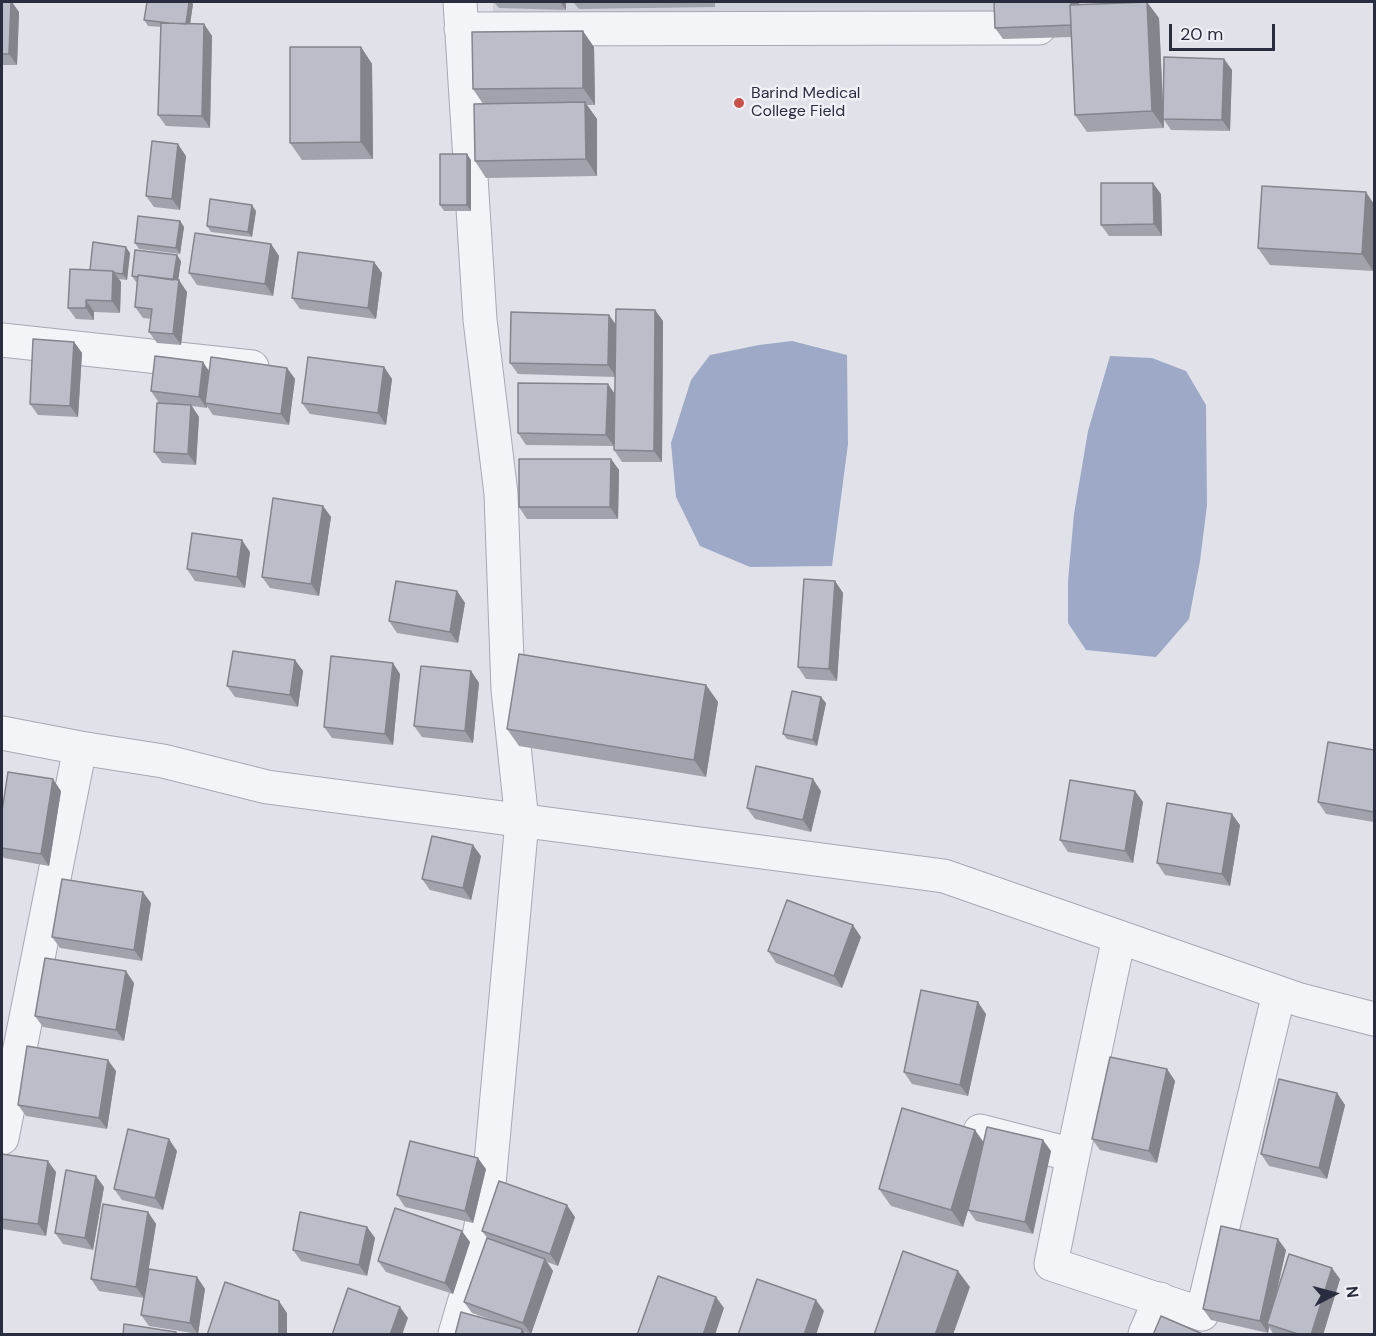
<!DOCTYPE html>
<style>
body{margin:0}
#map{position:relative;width:1376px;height:1336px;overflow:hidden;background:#e1e2e9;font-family:"DM Sans",sans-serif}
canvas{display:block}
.frame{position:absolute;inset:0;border:3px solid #2a2d40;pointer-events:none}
.north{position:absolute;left:1304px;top:1264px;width:60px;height:60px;-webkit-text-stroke:4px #f0f1f6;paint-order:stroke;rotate:84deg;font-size:16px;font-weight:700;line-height:24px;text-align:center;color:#2a2d40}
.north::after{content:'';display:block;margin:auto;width:21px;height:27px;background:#2a2d40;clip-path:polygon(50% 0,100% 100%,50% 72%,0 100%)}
.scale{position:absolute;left:1169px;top:24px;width:106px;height:27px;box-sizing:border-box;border:3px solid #2a2d40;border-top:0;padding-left:8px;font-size:18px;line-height:21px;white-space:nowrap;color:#2a2d40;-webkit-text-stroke:4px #f0f1f6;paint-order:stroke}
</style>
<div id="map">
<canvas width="1376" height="1336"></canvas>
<div class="frame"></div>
<div class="north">N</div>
<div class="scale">20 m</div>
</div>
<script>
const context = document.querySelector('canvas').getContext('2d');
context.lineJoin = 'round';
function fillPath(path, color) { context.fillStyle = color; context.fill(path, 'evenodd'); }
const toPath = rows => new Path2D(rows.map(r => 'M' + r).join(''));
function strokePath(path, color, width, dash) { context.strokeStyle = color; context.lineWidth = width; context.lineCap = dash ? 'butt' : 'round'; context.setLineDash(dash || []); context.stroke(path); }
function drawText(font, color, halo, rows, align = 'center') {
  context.font = font + ' "DM Sans",sans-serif'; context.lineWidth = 5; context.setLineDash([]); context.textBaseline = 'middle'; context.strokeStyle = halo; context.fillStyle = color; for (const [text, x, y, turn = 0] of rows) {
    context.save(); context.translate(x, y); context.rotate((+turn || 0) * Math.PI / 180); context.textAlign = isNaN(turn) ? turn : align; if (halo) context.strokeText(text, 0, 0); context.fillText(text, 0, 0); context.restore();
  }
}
fillPath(toPath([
 [493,2,1081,2,1080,36,493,29]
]), '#cfd1db');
fillPath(toPath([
 [792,341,847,355,848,444,832,566,750,567,700,546,676,497,671,443,691,380,710,355,759,345],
 [1110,356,1152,358,1186,371,1206,405,1207,505,1200,561,1189,619,1156,657,1086,650,1068,623,1068,581,1074,514,1088,431]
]), '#9da9c7');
const minor = toPath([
 [461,29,1039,28],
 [2,340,252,367],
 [2,733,80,748,163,761,267,787,944,876,1300,1000,1374,1019],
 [980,1131,1073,1155,1119,937],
 [2,1138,80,748],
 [1073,1155,1051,1264,1202,1314,1279,993],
 [455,1334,470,1283,489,1184,522,821,508,690,501,494,480,320,460,2],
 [1145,1334,1160,1299]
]);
strokePath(minor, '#a6a8b3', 35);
strokePath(minor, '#f3f4f7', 33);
fillPath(toPath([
 [2,2,19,12,17,65,2,65],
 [147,2,191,2,193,4,190,24,204,24,212,36,210,128,166,126,158,115,161,27,148,26,144,20],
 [494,2,566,2,566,10,499,8],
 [573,2,715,2,715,7,579,9],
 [994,2,1079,2,1079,5,1159,18,1163,105,1224,59,1232,70,1230,131,1171,130,1164,120,1164,128,1087,132,1075,115,1072,37,1003,39,995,28],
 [361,47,372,64,373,159,302,160,290,143],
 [594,47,595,105,586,105,597,119,597,176,486,178,475,161,483,104,473,89],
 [186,156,180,210,154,207,146,196],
 [471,160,471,211,444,211,440,205],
 [1366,192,1373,271,1270,265,1258,248],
 [1161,194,1162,236,1109,236,1101,225],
 [256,211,252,237,211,232,207,226],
 [180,221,184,227,180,254,139,249,135,243],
 [271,244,279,256,273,296,197,285,189,273],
 [130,253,127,280,119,279,121,282,120,313,94,312,94,320,76,319,68,308,90,270],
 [181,261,178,280,187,292,181,345,157,343,149,332,151,319,143,318,135,307,137,282,136,282,132,276],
 [374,262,382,273,376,319,300,309,292,298],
 [655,310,663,321,662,462,622,462,614,450,614,446,526,445,518,433,608,384,615,394,615,377,518,374,510,363],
 [74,342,82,353,78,417,38,415,30,404],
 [384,367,392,379,386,425,310,414,302,403],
 [287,368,295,379,289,425,213,415,207,406,207,408,192,406,199,417,196,465,162,463,154,452,171,404,159,403,151,391,209,372],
 [611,459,619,470,618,519,527,519,519,507],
 [323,506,331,517,319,596,270,588,262,577],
 [250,552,245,588,195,581,187,569],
 [835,581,843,593,837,681,806,679,798,667],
 [457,591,465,603,458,643,397,633,389,621],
 [295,660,303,671,298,707,235,697,227,686],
 [471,671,479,683,473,743,422,737,414,726],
 [400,674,393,745,332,738,324,727],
 [706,685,718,702,706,777,519,746,507,729],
 [826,703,817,746,787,739,783,734],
 [1374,750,1374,822,1326,814,1318,802],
 [61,791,49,866,4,858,2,855,2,811],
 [821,791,811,832,755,819,747,808],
 [1135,791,1143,802,1133,863,1068,852,1060,840],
 [1240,825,1230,886,1165,875,1157,863],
 [481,856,471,900,430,890,422,879],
 [151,903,142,961,60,948,52,937],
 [861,937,842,988,776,963,768,951],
 [134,983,124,1041,43,1027,35,1016],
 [986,1014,968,1096,912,1084,904,1072],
 [1167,1069,1175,1081,1157,1163,1100,1150,1092,1139],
 [116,1071,107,1129,26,1116,18,1105],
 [1337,1093,1345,1105,1327,1179,1269,1166,1261,1154],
 [983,1142,1051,1151,1033,1234,976,1221,968,1210,963,1227,891,1206,879,1189],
 [177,1151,163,1210,122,1200,114,1189],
 [2,1154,56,1172,46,1236,2,1229],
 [486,1169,473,1223,405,1207,397,1195],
 [104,1187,93,1250,63,1244,55,1233],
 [148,1212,156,1224,144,1298,99,1291,91,1279],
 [575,1217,558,1266,547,1262,553,1271,531,1334,524,1332,526,1335,501,1323,472,1313,464,1302,488,1239,482,1231],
 [367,1227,375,1238,367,1276,301,1261,293,1250],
 [470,1242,453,1294,386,1272,378,1261],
 [1286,1250,1276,1295,1340,1279,1323,1335,1274,1335,1269,1327,1268,1333,1211,1320,1203,1309],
 [197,1277,205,1289,198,1334,149,1326,141,1315]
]), '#a1a3ac');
fillPath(toPath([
 [11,2,12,2,19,12,17,65,9,54],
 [189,2,191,2,193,4,189,31,185,25],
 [560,2,566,2,566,10],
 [1071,2,1079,2,1080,36,1072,25],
 [1147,2,1159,18,1164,128,1152,111],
 [204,24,212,36,210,128,202,116],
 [583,31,594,47,595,105,583,88],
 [361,47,372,64,373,159,361,142],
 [1224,59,1232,70,1230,131,1222,120],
 [585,102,597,119,597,176,586,159],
 [178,144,186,156,180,210,172,199],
 [467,154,471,160,471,211,467,205],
 [1153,183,1161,194,1162,236,1154,224],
 [1366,192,1374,204,1374,251,1373,271,1362,254],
 [252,205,256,211,252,237,248,232],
 [180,221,184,227,180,254,176,248],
 [271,244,279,256,273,296,265,284],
 [126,247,130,253,127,280,123,274],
 [177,255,181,261,177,288,173,282],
 [374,262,382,273,376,319,368,308],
 [113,271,121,282,120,313,112,301],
 [179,280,187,292,181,345,173,334],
 [2,282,3,284,2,302],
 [86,300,94,312,94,320,86,308],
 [655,310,663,321,662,462,654,451],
 [609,315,617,326,616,377,608,365],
 [74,342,82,353,78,417,70,406],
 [203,362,211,374,205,403,207,406,207,408,199,397],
 [384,367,392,379,386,425,378,413],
 [287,368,295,379,289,425,281,414],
 [608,384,616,396,614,446,606,435],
 [191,405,199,417,196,465,188,454],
 [611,459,619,470,618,519,610,507],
 [323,506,331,517,319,596,311,584],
 [242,540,250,552,245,588,237,577],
 [835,581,843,593,837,681,829,669],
 [457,591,465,603,458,643,450,632],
 [295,660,303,671,298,707,290,695],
 [393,663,400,674,393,745,385,734],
 [471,671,479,683,473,743,465,731],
 [706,685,718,702,706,777,694,760],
 [821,697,826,703,817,746,813,740],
 [53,779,61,791,49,866,41,854],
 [813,779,821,791,811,832,803,820],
 [1135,791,1143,802,1133,863,1125,851],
 [1232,814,1240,825,1230,886,1222,874],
 [473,845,481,856,471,900,463,888],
 [143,892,151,903,142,961,134,950],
 [853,925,861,937,842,988,834,976],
 [126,971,134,983,124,1041,116,1030],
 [978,1002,986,1014,968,1096,960,1085],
 [108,1060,116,1071,107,1129,99,1118],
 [1167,1069,1175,1081,1157,1163,1149,1151],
 [1337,1093,1345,1105,1327,1179,1319,1168],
 [975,1130,987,1147,963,1227,951,1210],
 [169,1139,177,1151,163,1210,155,1198],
 [1043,1140,1051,1151,1033,1234,1025,1222],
 [478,1158,486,1169,473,1223,465,1211],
 [48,1161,56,1172,46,1236,38,1224],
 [96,1176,104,1187,93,1250,85,1238],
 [567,1205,575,1217,558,1266,550,1254],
 [148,1212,156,1224,144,1298,136,1287],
 [367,1227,375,1238,367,1276,359,1265],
 [462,1231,470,1242,453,1294,445,1283],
 [1278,1239,1286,1250,1269,1325,1267,1324,1269,1327,1268,1333,1260,1321],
 [545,1259,553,1271,531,1334,523,1323],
 [1332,1268,1340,1279,1323,1335,1311,1335],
 [958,1271,970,1287,953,1335,935,1335],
 [197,1277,205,1289,198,1334,190,1323],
 [716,1297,724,1308,715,1335,703,1335],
 [816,1300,824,1311,816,1335,804,1335],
 [279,1301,287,1313,287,1335,279,1335],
 [400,1307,408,1318,402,1335,390,1335],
 [522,1329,526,1335,521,1335]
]), '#83848c');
const building = toPath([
 [2,2,11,2,9,54,2,54,2,2],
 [147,2,189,2,186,24,169,23,144,20,147,2],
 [994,2,1071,2,1071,5,1070,5,1071,25,995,28,994,2],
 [1147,2,1152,111,1075,115,1070,5,1147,2],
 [161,23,204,24,202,116,158,115,161,23],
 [583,31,583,88,473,89,472,32,583,31],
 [290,47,361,47,361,142,290,143,290,47],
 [1164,57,1224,59,1222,120,1163,119,1164,57],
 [585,102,586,159,475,161,474,104,585,102],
 [152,141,178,144,172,199,146,196,152,141],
 [440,154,467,154,467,205,440,205,440,154],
 [1101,183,1153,183,1154,224,1101,225,1101,183],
 [1262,186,1366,192,1362,254,1258,248,1262,186],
 [210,199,252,205,248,232,207,226,210,199],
 [138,216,180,221,176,248,135,243,138,216],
 [195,233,271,244,265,284,189,273,195,233],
 [93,242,126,247,123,274,115,273,113,271,90,270,93,242],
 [135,250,177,255,173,280,138,275,138,277,132,276,135,250],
 [298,252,374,262,368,308,292,298,298,252],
 [70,269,113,271,112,301,86,300,86,308,68,308,70,269],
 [138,275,179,280,173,334,149,332,152,309,135,307,138,275],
 [616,309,655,310,654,451,614,450,616,309],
 [511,312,609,315,608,365,510,363,511,312],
 [33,339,74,342,70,406,30,404,33,339],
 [155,356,203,362,199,397,151,391,155,356],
 [211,357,287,368,281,414,205,403,211,357],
 [308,357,384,367,378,413,302,403,308,357],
 [518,383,608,384,606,435,518,433,518,383],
 [157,403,191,405,188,454,154,452,157,403],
 [519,459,611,459,610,507,519,507,519,459],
 [273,498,323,506,311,584,262,577,273,498],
 [192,533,242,540,237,577,187,569,192,533],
 [804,579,835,581,829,669,798,667,804,579],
 [396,581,457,591,450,632,389,621,396,581],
 [233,651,295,660,290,695,227,686,233,651],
 [519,654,706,685,694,760,507,729,519,654],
 [331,656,393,663,385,734,324,727,331,656],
 [421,666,471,671,465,731,414,726,421,666],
 [792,691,821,697,813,740,783,734,792,691],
 [1328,742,1374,750,1374,812,1318,802,1328,742],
 [756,766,813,779,803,820,747,808,756,766],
 [8,772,53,779,41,854,2,848,2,811,8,772],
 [1070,780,1135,791,1125,851,1060,840,1070,780],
 [1167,803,1232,814,1222,874,1157,863,1167,803],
 [432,836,473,845,463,888,422,879,432,836],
 [62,879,143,892,134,950,52,937,62,879],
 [787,900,853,925,834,976,768,951,787,900],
 [45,958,126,971,116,1030,35,1016,45,958],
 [921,990,978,1002,960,1085,904,1072,921,990],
 [27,1046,108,1060,99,1118,18,1105,27,1046],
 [1110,1057,1167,1069,1149,1151,1092,1139,1110,1057],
 [1279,1079,1337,1093,1319,1168,1261,1154,1279,1079],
 [902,1108,975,1130,951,1210,879,1189,902,1108],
 [987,1127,1043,1140,1025,1222,968,1210,987,1127],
 [128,1129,169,1139,155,1198,114,1189,128,1129],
 [410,1141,478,1158,465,1211,397,1195,410,1141],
 [2,1154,48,1161,38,1224,2,1219,2,1154],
 [66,1170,96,1176,85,1238,55,1233,66,1170],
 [499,1181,567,1205,550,1254,482,1231,499,1181],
 [103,1204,148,1212,136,1287,91,1279,103,1204],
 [395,1208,462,1231,445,1283,378,1261,395,1208],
 [300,1212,367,1227,359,1265,293,1250,300,1212],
 [1221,1226,1278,1239,1260,1321,1203,1309,1221,1226],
 [487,1238,545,1259,523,1323,464,1302,487,1238],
 [903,1251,958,1271,935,1335,874,1335,903,1251],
 [1289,1254,1332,1268,1311,1335,1301,1335,1267,1324,1289,1254],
 [149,1269,197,1277,190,1323,141,1315,149,1269],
 [658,1276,716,1297,703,1335,637,1335,658,1276],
 [757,1279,816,1300,804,1335,738,1335,757,1279],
 [225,1282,279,1301,279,1335,207,1335,225,1282],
 [348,1288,400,1307,390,1335,332,1335,348,1288],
 [461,1312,522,1329,521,1335,455,1335,461,1312],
 [1161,1316,1205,1335,1153,1335,1161,1316],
 [124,1324,176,1332,176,1335,123,1335,124,1324]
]);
fillPath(building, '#bbbdc8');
strokePath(building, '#83848c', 1.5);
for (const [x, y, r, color] of [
 [739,103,6,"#c8524b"]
]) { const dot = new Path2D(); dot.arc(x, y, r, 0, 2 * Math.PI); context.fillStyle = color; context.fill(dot); strokePath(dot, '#f0f1f6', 2); }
drawText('16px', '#2a2d40', '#f0f1f6', [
 ["Barind Medical",751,94],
 ["College Field",751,112]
], 'left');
</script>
